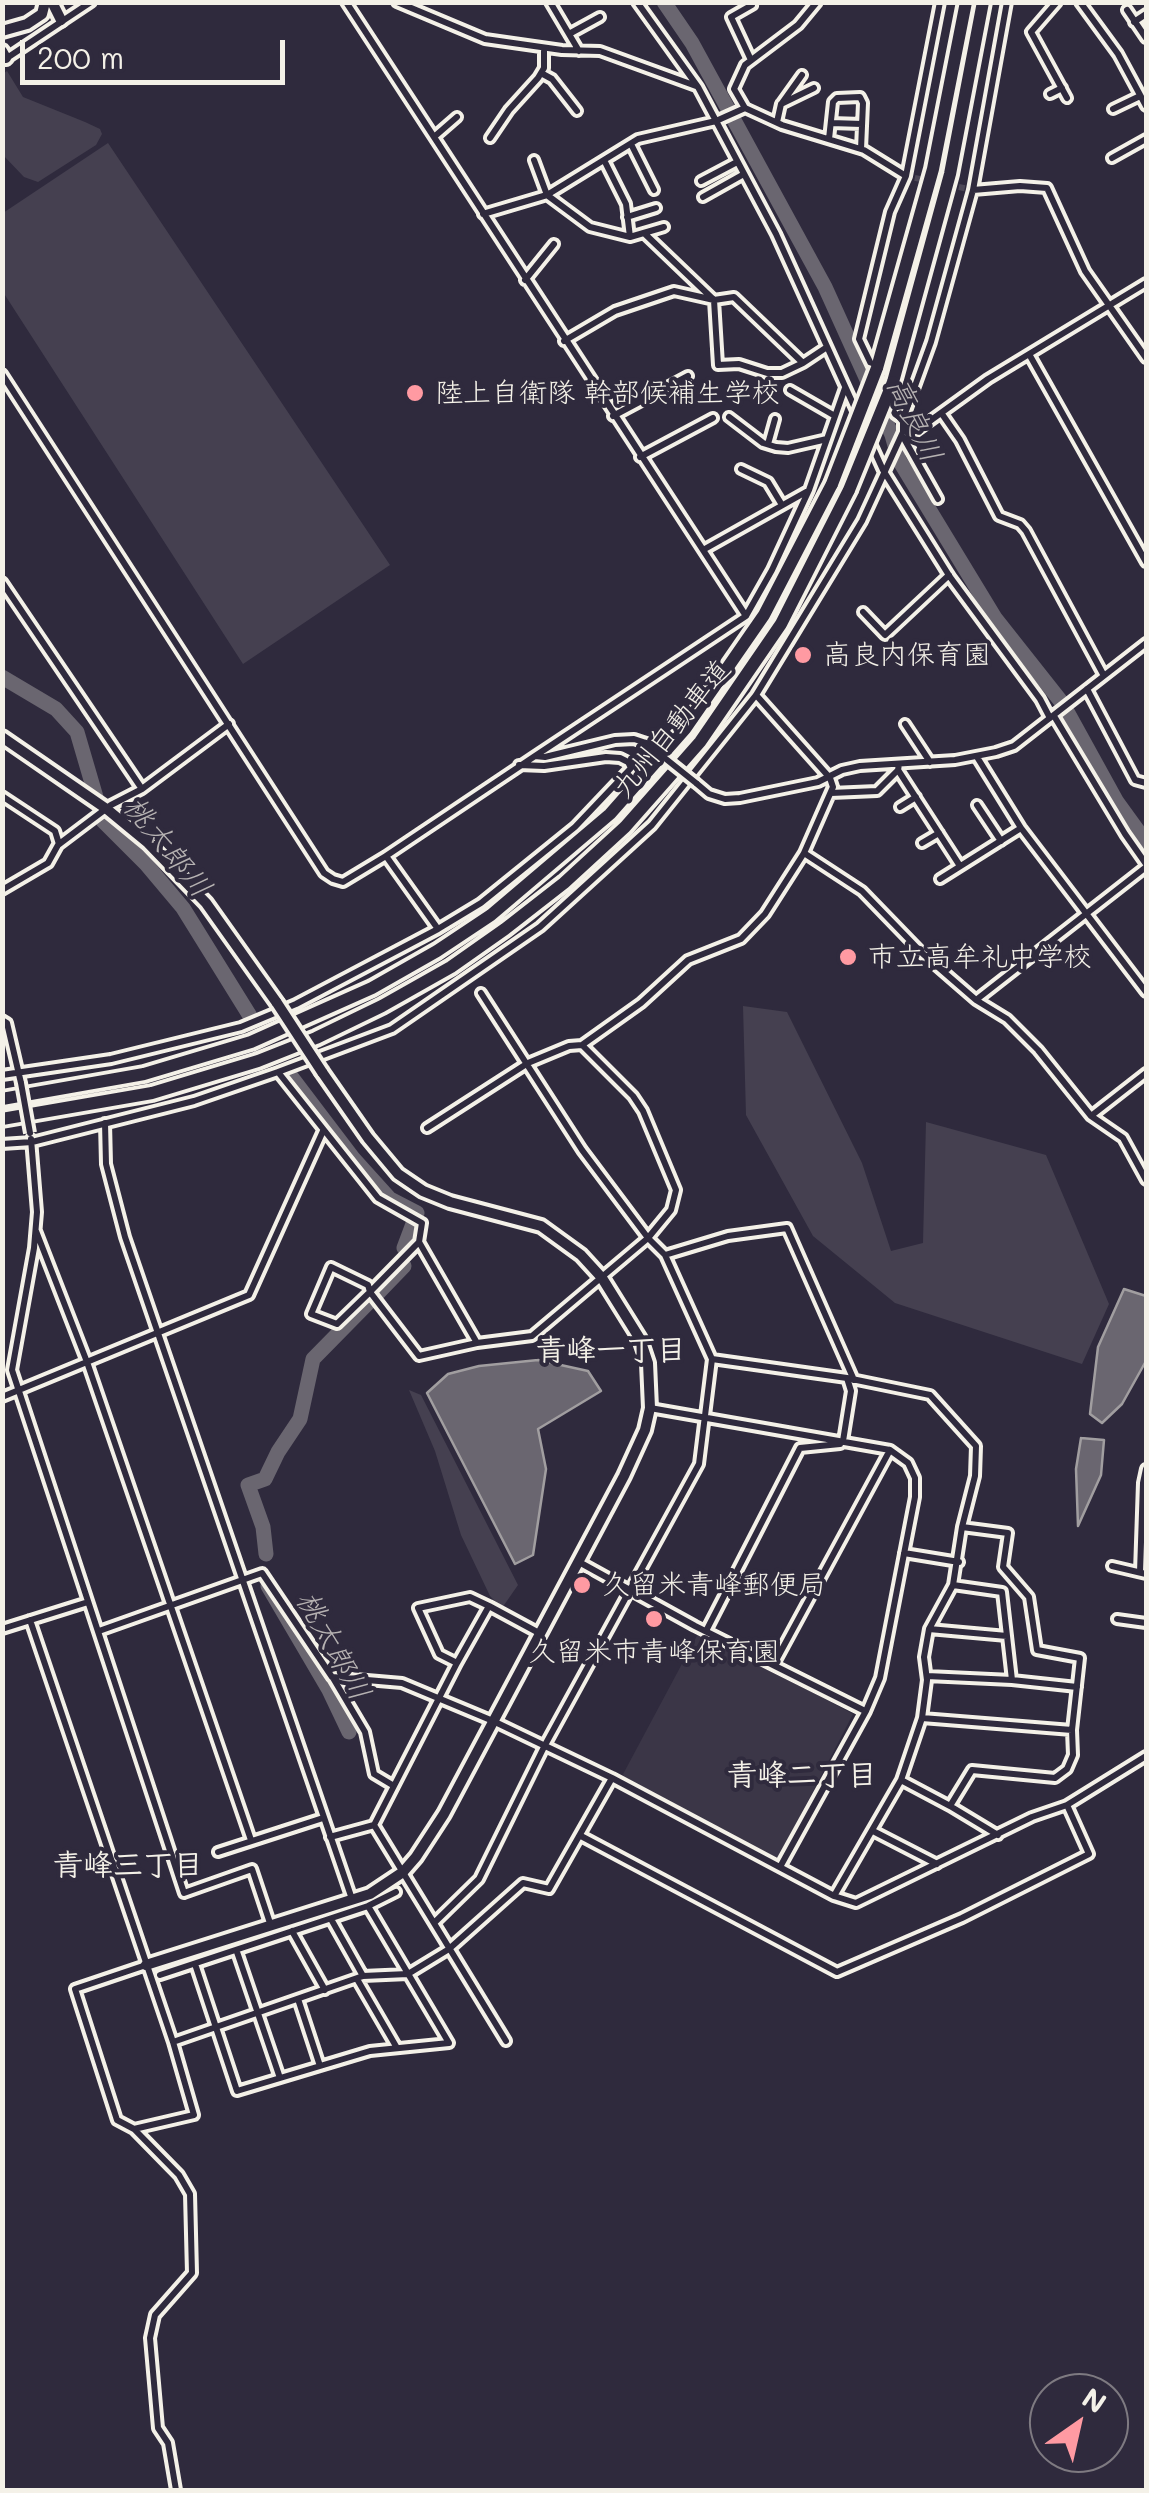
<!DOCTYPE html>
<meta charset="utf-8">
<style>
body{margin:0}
#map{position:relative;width:1149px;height:2493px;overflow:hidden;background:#2f2a3d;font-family:Mali,sans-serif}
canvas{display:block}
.frame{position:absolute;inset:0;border:5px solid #f4f1e8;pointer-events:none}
.north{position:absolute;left:1029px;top:2373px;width:100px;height:100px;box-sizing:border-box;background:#2f2a3d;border:2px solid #7e7a81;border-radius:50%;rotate:34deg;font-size:28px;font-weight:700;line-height:40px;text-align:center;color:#f4f1e8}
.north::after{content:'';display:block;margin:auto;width:35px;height:45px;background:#ff9aa2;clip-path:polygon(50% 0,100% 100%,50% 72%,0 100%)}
.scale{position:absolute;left:20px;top:40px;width:265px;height:45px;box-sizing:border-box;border:5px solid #f4f1e8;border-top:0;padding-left:12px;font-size:30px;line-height:35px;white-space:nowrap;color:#f4f1e8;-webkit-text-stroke:8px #2f2a3d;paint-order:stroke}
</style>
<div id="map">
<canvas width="1149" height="2493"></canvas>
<div class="frame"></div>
<div class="north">N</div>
<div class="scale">200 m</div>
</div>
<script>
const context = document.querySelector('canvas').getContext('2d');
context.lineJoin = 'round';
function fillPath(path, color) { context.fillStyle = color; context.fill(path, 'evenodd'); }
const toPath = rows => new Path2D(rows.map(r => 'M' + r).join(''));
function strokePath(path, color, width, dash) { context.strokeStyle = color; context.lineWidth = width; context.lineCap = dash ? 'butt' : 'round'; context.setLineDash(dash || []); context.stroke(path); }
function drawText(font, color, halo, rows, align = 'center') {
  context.font = font + ' Mali,"Klee One",sans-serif'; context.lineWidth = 8; context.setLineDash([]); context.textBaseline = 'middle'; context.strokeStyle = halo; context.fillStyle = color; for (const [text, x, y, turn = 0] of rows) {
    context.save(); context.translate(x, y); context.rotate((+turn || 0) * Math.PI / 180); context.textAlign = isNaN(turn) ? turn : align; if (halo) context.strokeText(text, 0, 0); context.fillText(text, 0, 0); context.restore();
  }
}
fillPath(toPath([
 [699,1632,853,1714,779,1857,774,1857,621,1778]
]), '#3b3647');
fillPath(toPath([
 [7,71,23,97,85,122,100,129,102,134,96,145,38,182,24,177,3,155,3,74],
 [108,143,390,565,243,664,3,292,3,213],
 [743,1006,787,1012,862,1163,891,1251,923,1243,926,1122,1046,1155,1109,1304,1082,1364,895,1303,813,1236,746,1115],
 [409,1390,421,1395,518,1585,502,1608,490,1596,461,1535,435,1451]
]), '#454050');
const water = toPath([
 [1124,1289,1146,1296,1146,1361,1122,1404,1102,1423,1090,1414,1098,1347,1124,1289],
 [538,1360,588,1371,601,1391,538,1429,546,1469,533,1555,515,1564,427,1393,448,1374,479,1366,538,1360],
 [1081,1438,1104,1440,1101,1475,1078,1526,1076,1469,1081,1438]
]);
fillPath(water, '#6a6670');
strokePath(water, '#a19ea0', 2.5);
strokePath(toPath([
 [664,2,692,43,825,287,892,435,899,460,995,618,1063,704,1117,802,1146,842],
 [2,677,56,709,77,732,103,821,146,864,183,908,250,1016],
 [290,1075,353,1158,390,1199,417,1213],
 [404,1248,413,1224],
 [377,1294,404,1266],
 [266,1554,263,1527,248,1485,265,1479,278,1452,300,1419,313,1359,370,1301],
 [268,1586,329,1690,349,1732]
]), '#6a6670', 15);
strokePath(toPath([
 [906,176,973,190]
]), '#4d4857', 6, [6, 3]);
const street = toPath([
 [346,2,746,616],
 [397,2,485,39,562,50,600,51,696,86],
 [550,2,579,51],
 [637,2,698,87,776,234,883,470,950,577,1040,699,1050,718],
 [751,2,752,5,731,17,751,60],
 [817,2,798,25,745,65,734,89,745,108,782,125,864,150,906,176],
 [1057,2,1031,32,1067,98],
 [1080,2,1118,54,1146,106],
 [1127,10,1146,38],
 [1134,22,1146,14],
 [569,34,600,17],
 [4,60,91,2],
 [541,73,552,79,577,111],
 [1050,94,1062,88],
 [782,103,802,75],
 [1113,109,1140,96],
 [777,122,781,104,814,88],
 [831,123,862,124],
 [434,137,457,117],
 [490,138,509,110,538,78,544,68,544,48],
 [829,139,833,102,837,98,860,97,863,103,861,149],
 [631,144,654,190],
 [1112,158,1146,139],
 [534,160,547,195,590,227,630,237,664,227],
 [604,160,626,204,630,237],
 [701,181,737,162],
 [973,190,1020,186,1047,188,1085,271,1146,358],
 [703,197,744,174],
 [483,214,547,195,638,139,716,121,745,108],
 [627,217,656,208],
 [645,234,714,300,734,297,803,363,827,347],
 [525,280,554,244],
 [564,341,615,311,674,291,714,300,718,365,739,364,767,373,782,373,803,363],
 [1029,354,1146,562],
 [2,374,324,873,333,879,343,882,386,856,535,756,545,757,615,740,634,739,646,743],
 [790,390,835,416],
 [942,414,960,440,999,516,1020,524,1026,531,1103,674],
 [613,416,688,376],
 [729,417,763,443,776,447,788,448,827,439],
 [902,419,895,414,859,339,890,212,906,176,940,2],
 [903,432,916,431,988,379,1146,283],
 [902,435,938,499],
 [768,444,775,419],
 [640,457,713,418],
 [741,469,768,482,782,505],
 [703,550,806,492],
 [2,582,142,789],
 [863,612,885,635,949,575],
 [1087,689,1135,780,1146,783],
 [1054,716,1125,834,1146,864],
 [905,724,930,762],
 [535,756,746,616,772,570,809,490,845,388],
 [977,757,1021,828,1146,992],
 [899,764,898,770,960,866],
 [696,783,709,794,725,799,740,798,818,782,842,770,860,766,955,760,996,752,1014,746,1146,643],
 [831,793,877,791,898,770],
 [2,796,55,831,59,844],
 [977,805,1001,841],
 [900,807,916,797],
 [922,843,939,833],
 [804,853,862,891,923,954,976,1000,1007,1019,1038,1050,1091,1116,1123,1138,1146,1180],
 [386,856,438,929],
 [940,879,1021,828],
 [2,890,48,863,58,845,111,805,142,789,229,724],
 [976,1000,1146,867],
 [2,1020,7,1023,21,1083],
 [278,1072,392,1029,540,927,652,825,756,695,862,521,903,432,903,419,931,342,973,190,1007,2],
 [2,1075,111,1059,241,1027,296,1004,438,929,481,903,575,827,631,768,628,762,620,758,606,757,544,766,519,765],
 [1091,1116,1146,1073],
 [105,1123,106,1164,125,1237,352,1899],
 [427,1128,528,1063,569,1046,582,1045,641,1003,688,960,741,939,765,914,804,853,833,787,830,778,756,695],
 [31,1139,37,1212,34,1248,12,1370,184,1893,252,1869,271,1926],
 [2,1144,32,1142,194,1101,278,1072,378,1198,422,1223,419,1242,370,1292,419,1356,477,1343,532,1336,648,1238,671,1210,676,1190,643,1111,633,1096,582,1045],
 [36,1231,87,1362,251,1840],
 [419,1242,477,1343],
 [665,1255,728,1236,787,1228,854,1380],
 [331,1267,368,1285,370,1292,337,1324,311,1314,331,1267],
 [712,1359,847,1378,930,1395,976,1446,975,1476,962,1527,953,1585,929,1629,924,1657,927,1680,922,1718,901,1780,834,1896],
 [2,1397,249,1295,323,1131],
 [650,1408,890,1450,908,1463,915,1478,915,1497,880,1678,866,1711,780,1867],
 [843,1441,851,1391,847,1378],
 [904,1553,959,1562],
 [579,1562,695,1626,865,1711],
 [1112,1566,1146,1574],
 [1140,1572,1143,1483,1146,1469],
 [953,1585,1002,1592,1012,1680,1077,1687],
 [489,1606,457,1663,439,1654,418,1608,470,1597,489,1606,539,1633],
 [1117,1619,1146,1623],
 [30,1620,173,2042,194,2115,134,2129,179,2175,190,2194,192,2273,155,2315,150,2338,158,2428,168,2443,176,2490],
 [2,1629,88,1602],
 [929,1629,1007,1636],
 [99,1631,262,1573,332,1677,402,1683,493,1721,612,1778,834,1896,856,1903,1032,1817,1067,1805,1146,1756],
 [706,1631,800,1448,840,1444],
 [774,1664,890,1450],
 [927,1676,1012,1680],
 [333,1678,365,1732,374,1774,394,1786],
 [922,1718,1072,1730,1080,1658,1037,1650,1029,1597,1003,1567,1008,1533,962,1527],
 [901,1780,950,1806,972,1770,1055,1778,1067,1769,1073,1755,1072,1730],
 [950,1806,998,1835],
 [374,1825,506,2041],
 [873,1831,937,1864],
 [581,1836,837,1972,962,1918,1089,1854,1067,1805],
 [330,1837,374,1825,457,1663],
 [218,1852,323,1818],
 [331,1919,363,1976],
 [434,1923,479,1879,545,1745,699,1464,712,1359,665,1255,648,1238,582,1150,481,993],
 [292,1931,325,1990],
 [237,1952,280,2078],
 [195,1964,237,2091,370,2051,449,2043,368,1906],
 [160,1975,368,1906,396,1892],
 [357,1979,397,2048],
 [298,1999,320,2066],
 [173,2042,363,1976,408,1974,449,1949,523,1883,549,1889,612,1778],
 [134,2129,117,2120,75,1989,146,1965]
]);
const secondary = toPath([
 [52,2,61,20],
 [2,31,27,24,42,14,45,2],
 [2,51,6,58],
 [2,737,108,810,148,843,206,903,277,1003],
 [146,1965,370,1894,403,1872,416,1857,444,1814,624,1476,645,1430,650,1408,648,1363,640,1339,602,1278,581,1255,541,1226,450,1202,423,1191,398,1174,368,1138,322,1072]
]);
const highway = toPath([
 [877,368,933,169,966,2],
 [893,382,950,174,983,2],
 [2,1099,144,1074,251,1042,372,988,437,951,491,915,610,814,685,729,764,615,832,484],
 [2,1119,152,1093,258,1061,316,1038,382,1006,451,967,505,929,564,883,625,827,700,742,781,624,849,490]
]);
strokePath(street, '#f4f1e8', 14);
strokePath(secondary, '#f4f1e8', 18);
strokePath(highway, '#f4f1e8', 20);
strokePath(street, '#2f2a3d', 6);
strokePath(secondary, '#2f2a3d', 10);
strokePath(highway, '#2f2a3d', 12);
const streetBridge = toPath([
 [646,743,696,783],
 [21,1083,30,1133]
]);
const secondaryBridge = toPath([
 [277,1003,322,1072]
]);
const highwayBridge = toPath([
 [832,484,877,368],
 [849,490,893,382]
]);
strokePath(streetBridge, '#f4f1e8', 14, []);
strokePath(secondaryBridge, '#f4f1e8', 18, []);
strokePath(highwayBridge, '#f4f1e8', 20, []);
strokePath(streetBridge, '#2f2a3d', 6);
strokePath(secondaryBridge, '#2f2a3d', 10);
strokePath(highwayBridge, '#2f2a3d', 12);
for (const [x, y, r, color] of [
 [415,393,10,"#ff9aa2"],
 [803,655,10,"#ff9aa2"],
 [848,957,10,"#ff9aa2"],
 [582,1585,10,"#ff9aa2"],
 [654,1619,10,"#ff9aa2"]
]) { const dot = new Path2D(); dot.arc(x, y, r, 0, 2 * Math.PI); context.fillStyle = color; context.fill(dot); strokePath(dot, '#2f2a3d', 4); }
drawText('28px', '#f4f1e8', '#2f2a3d', [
 ["陸上自衛隊 幹部候補生学校",435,393],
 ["高良内保育園",823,655],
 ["市立高牟礼中学校",868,957],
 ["久留米青峰郵便局",602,1585],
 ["久留米市青峰保育園",654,1652,"center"]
], 'left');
drawText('28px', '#f4f1e8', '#2f2a3d', [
 ["九州自動車道",672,729,-51]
]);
drawText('italic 30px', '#b6b2b2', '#2f2a3d', [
 ["高良川",914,420,65],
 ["桃太郎川",167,847,51],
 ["桃太郎川",333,1646,61]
]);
drawText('bold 30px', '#f4f1e8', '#2f2a3d', [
 ["青峰一丁目",611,1351],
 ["青峰二丁目",802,1776],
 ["青峰三丁目",128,1866]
]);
</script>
